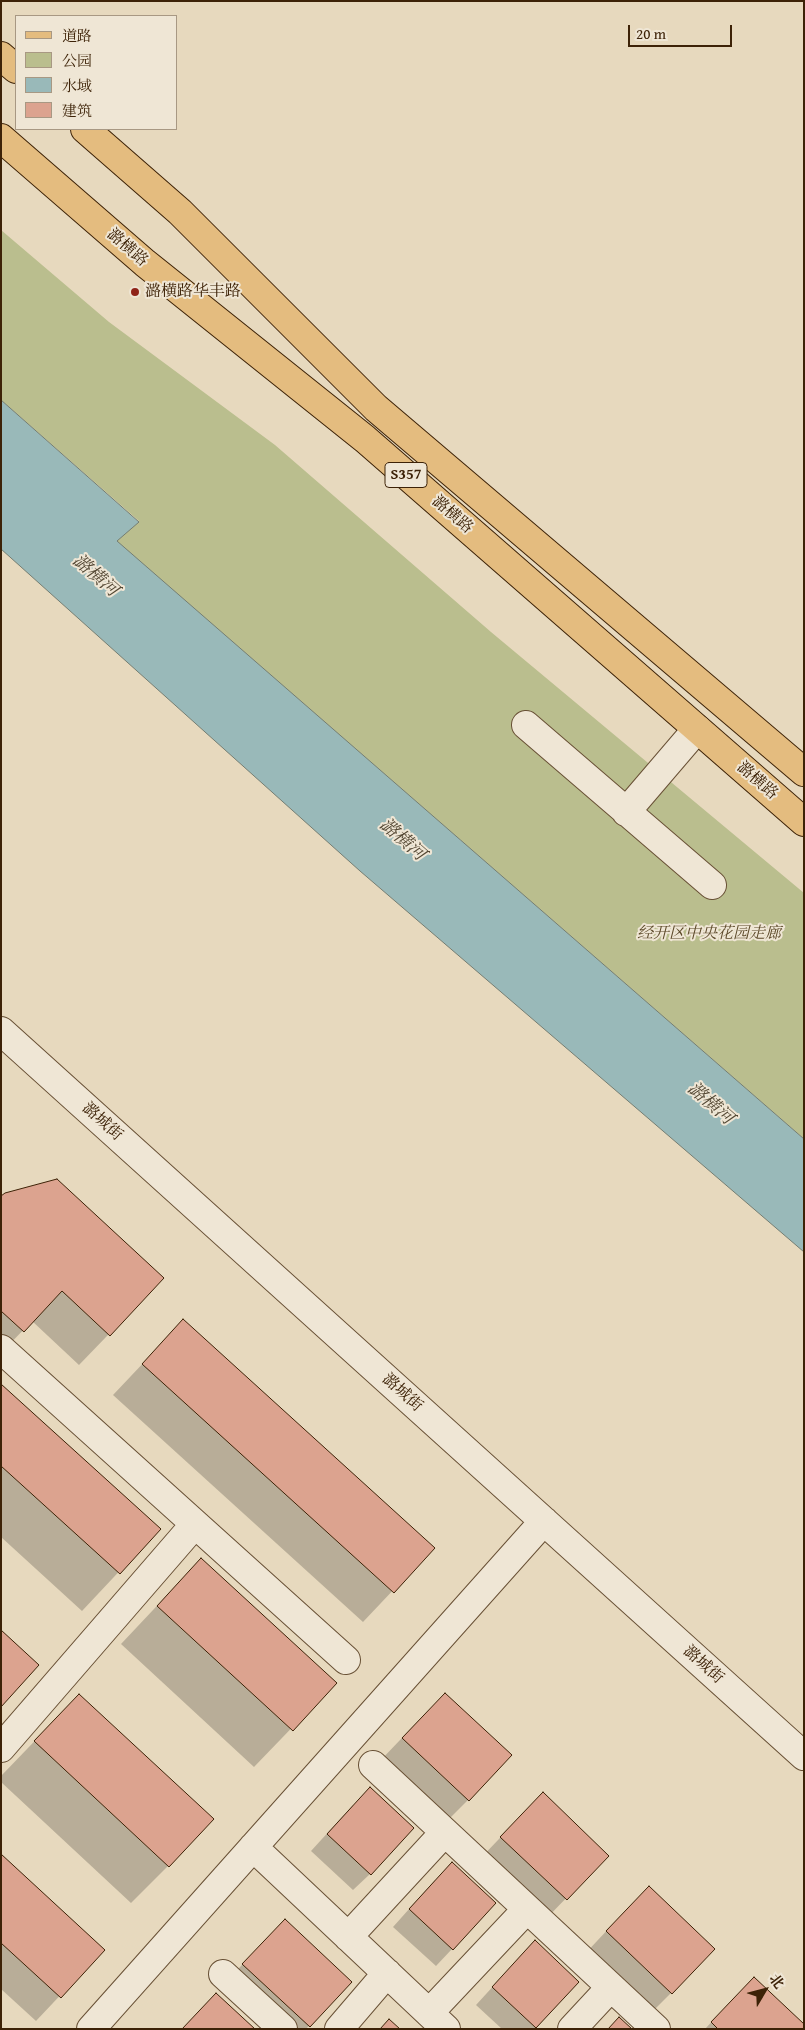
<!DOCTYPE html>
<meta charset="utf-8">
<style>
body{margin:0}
#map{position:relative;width:805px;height:2030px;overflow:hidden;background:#e7d9be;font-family:"Gentium Book Plus","Noto Serif SC",serif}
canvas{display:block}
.frame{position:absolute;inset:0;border:2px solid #3d2207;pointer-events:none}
.legend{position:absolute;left:15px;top:15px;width:162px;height:115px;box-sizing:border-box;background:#efe6d5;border:1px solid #a89883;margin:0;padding:6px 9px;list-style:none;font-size:15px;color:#3d2207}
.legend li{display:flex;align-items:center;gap:10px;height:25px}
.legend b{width:25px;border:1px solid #a89883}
.north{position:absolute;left:740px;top:1965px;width:50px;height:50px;-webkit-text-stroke:4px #efe6d5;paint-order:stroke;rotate:53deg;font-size:14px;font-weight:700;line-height:20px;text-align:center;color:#3d2207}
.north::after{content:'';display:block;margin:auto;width:18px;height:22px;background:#3d2207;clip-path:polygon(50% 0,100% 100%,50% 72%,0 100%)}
.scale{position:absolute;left:628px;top:25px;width:104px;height:22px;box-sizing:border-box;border:2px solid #3d2207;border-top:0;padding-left:6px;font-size:15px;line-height:18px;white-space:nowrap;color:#3d2207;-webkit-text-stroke:4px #efe6d5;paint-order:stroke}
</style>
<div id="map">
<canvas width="805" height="2030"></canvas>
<div class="frame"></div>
<ul class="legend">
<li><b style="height:6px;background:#e4bc7f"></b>道路</li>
<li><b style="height:14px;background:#babe8e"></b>公园</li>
<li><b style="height:14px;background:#99b9b9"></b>水域</li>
<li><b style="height:14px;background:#dca38f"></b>建筑</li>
</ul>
<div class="north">北</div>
<div class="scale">20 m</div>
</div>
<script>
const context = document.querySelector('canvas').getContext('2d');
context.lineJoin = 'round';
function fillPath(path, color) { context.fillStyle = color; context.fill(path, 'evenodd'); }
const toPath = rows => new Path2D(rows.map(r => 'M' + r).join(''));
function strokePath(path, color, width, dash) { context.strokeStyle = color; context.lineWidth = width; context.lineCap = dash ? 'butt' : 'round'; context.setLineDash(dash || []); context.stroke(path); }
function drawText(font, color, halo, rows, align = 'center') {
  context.font = font + ' "Gentium Book Plus","Noto Serif SC",serif'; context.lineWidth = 4; context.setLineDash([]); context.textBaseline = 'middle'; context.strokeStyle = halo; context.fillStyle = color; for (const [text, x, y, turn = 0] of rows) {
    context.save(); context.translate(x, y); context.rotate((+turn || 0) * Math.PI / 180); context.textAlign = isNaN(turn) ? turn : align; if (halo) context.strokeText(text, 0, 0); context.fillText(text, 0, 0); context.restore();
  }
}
fillPath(toPath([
 [1,230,109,322,275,445,491,632,804,893,804,1139,116,541,139,521,1,400]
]), '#babe8e');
const water = toPath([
 [1,400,139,522,117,541,804,1139,804,1252,360,871,1,549,1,400]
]);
fillPath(water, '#99b9b9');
strokePath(water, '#747d72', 1);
fillPath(toPath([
 [1,1198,162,1279,79,1365,32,1321,1,1353],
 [183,1321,433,1548,363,1622,113,1395],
 [1,1386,159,1529,82,1611,1,1537],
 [201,1559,335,1683,254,1767,121,1644],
 [79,1695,168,1866,131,1903,1,1782,1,1776],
 [421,1718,468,1800,444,1824,379,1762],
 [353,1805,370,1874,353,1890,311,1851],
 [519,1818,607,1856,542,1923,477,1862],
 [1,1856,103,1950,36,2021,1,1989],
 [435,1880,452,1949,436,1966,393,1927],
 [625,1911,671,1993,647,2017,583,1956],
 [261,1945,350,1982,306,2029,262,2029,219,1989],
 [518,1959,577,1982,534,2029,502,2029,476,2005],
 [730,2002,804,2029,705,2029]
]), '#0003');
const building = toPath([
 [57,1179,164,1278,110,1336,62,1291,24,1332,1,1311,1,1196,5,1193,57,1179],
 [183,1319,435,1548,394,1593,142,1364,183,1319],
 [1,1384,161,1529,120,1574,1,1466,1,1384],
 [201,1558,337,1683,293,1731,157,1606,201,1558],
 [1,1630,39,1665,1,1707,1,1630],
 [445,1693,512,1755,469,1801,402,1738,445,1693],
 [79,1694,214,1819,169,1867,34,1741,79,1694],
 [370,1787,414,1828,371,1875,327,1834,370,1787],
 [543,1792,609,1856,567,1900,500,1837,543,1792],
 [1,1854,105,1950,61,1998,1,1943,1,1854],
 [452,1862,496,1903,453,1950,409,1909,452,1862],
 [649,1886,715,1949,672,1994,606,1931,649,1886],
 [285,1919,352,1982,310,2027,242,1964,285,1919],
 [535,1940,579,1982,536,2028,492,1987,535,1940],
 [754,1977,804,2024,804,2029,718,2029,711,2022,754,1977],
 [216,1993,255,2029,182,2029,216,1993],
 [619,2017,632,2029,608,2029,619,2017],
 [389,2019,400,2029,380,2029,389,2019]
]);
fillPath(building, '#dca38f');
strokePath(building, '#3d2207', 1);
const minor = toPath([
 [526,725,712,885],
 [626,812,697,729],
 [1,1031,804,1756],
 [1,1349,346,1660],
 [1,1748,195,1524],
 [373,1765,656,2029],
 [253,1847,446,2029],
 [348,1937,444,1833],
 [223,1974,283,2029],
 [429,2013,527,1909],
 [91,2029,544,1521],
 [339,2029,387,1973],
 [572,2029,611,1987]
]);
const major = toPath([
 [1,56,16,69],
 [85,129,180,212,376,408,804,772],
 [1,138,145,263,365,439,804,822]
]);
strokePath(minor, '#685035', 30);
strokePath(major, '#3d2207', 30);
strokePath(minor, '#efe6d5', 28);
strokePath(major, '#e4bc7f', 28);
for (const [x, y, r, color] of [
 [135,292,5,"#8f2418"]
]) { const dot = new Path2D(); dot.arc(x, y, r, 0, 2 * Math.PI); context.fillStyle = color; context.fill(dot); strokePath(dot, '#efe6d5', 2); }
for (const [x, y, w] of [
 [406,475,42]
]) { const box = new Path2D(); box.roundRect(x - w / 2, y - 12.5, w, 25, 4); context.fillStyle = '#efe6d5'; context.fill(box); strokePath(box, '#3d2207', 1); }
drawText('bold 15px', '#3d2207', null, [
 ["S357",406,475]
]);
drawText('16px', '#3d2207', '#efe6d5', [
 ["潞横路",127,248,41],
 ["潞横路",452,515,41],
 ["潞横路",757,781,41],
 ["潞城街",102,1122,42],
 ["潞城街",402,1393,42],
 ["潞城街",703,1665,42]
]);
drawText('16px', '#3d2207', '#efe6d5', [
 ["潞横路华丰路",145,292]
], 'left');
drawText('italic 16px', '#5c4929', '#efe6d5', [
 ["经开区中央花园走廊",709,934]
]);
drawText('italic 18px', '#544834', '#efe6d5', [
 ["潞横河",95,576,41],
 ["潞横河",402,840,41],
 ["潞横河",710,1104,41]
]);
</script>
